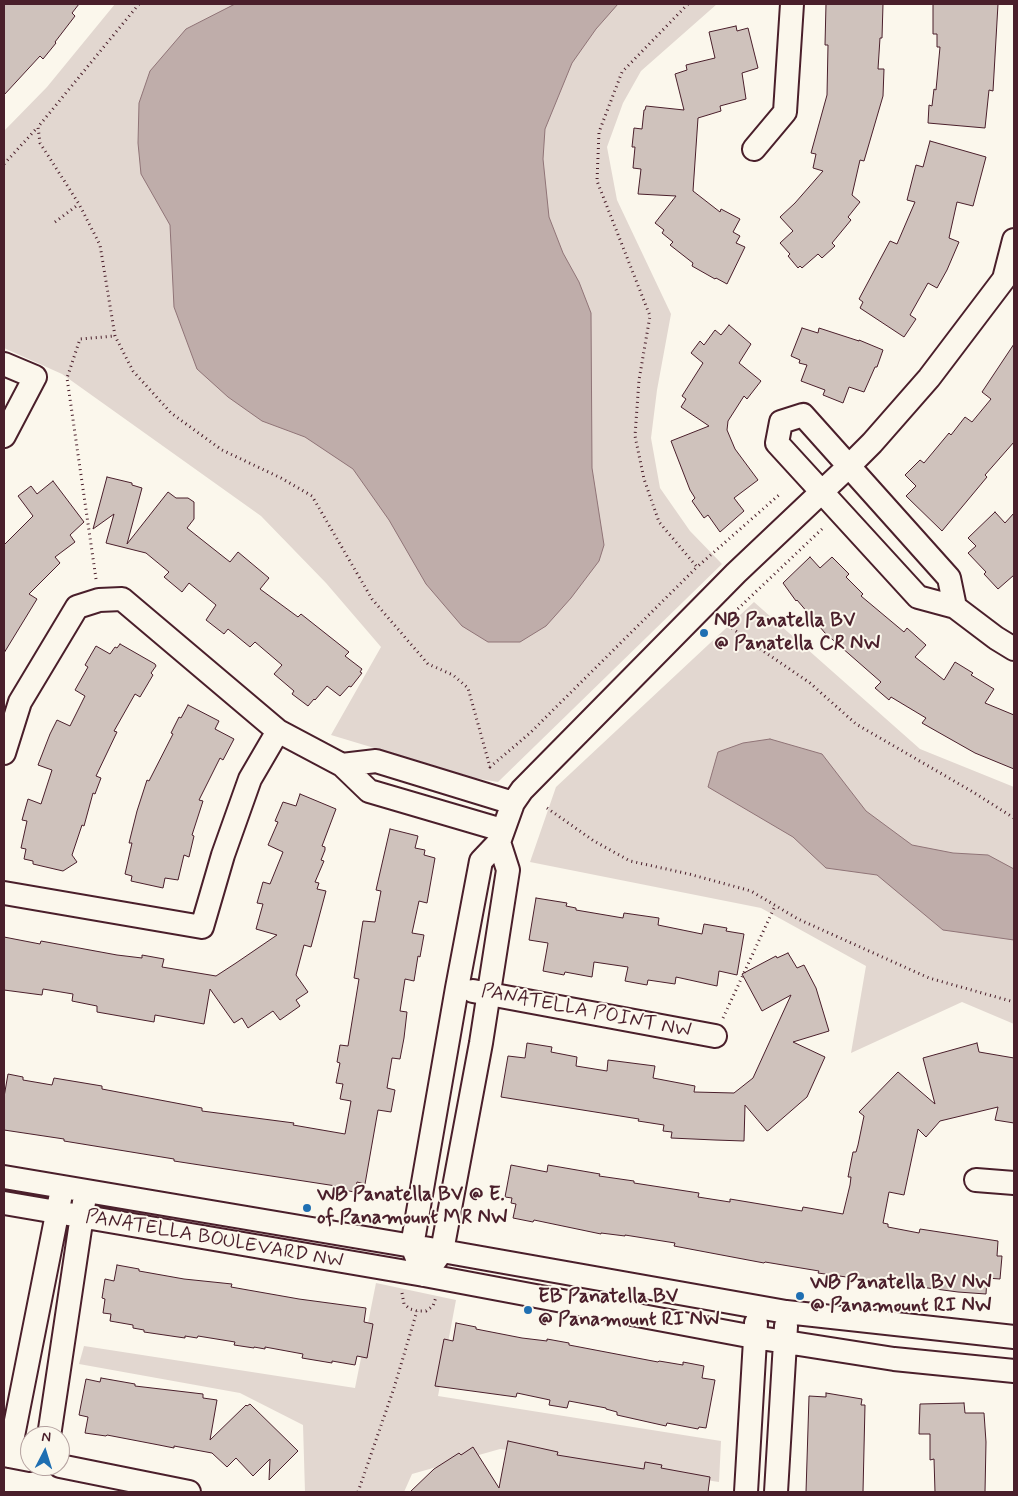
<!DOCTYPE html>
<style>
body{margin:0}
#map{position:relative;width:1018px;height:1496px;overflow:hidden;background:#fbf7ec;font-family:Mynerve,sans-serif}
canvas{display:block}
.frame{position:absolute;inset:0;border:5px solid #4a1f2b;pointer-events:none}
.north{position:absolute;left:20px;top:1426px;width:50px;height:50px;box-sizing:border-box;background:#fbf7ec;border:1px solid #b4a19f;border-radius:50%;rotate:5deg;font-size:14px;font-weight:700;line-height:20px;text-align:center;color:#4a1f2b}
.north::after{content:'';display:block;margin:auto;width:18px;height:22px;background:#1f6fb2;clip-path:polygon(50% 0,100% 100%,50% 72%,0 100%)}
</style>
<div id="map">
<canvas width="1018" height="1496"></canvas>
<div class="frame"></div>
<div class="north">N</div>
</div>
<script>
const context = document.querySelector('canvas').getContext('2d');
context.lineJoin = 'round';
function fillPath(path, color) { context.fillStyle = color; context.fill(path, 'evenodd'); }
const toPath = rows => new Path2D(rows.map(r => 'M' + r).join(''));
function strokePath(path, color, width, dash) { context.strokeStyle = color; context.lineWidth = width; context.lineCap = dash ? 'butt' : 'round'; context.setLineDash(dash || []); context.stroke(path); }
function drawText(font, color, halo, rows, align = 'center') {
  context.font = font + ' Mynerve,sans-serif'; context.lineWidth = 4; context.setLineDash([]); context.textBaseline = 'middle'; context.strokeStyle = halo; context.fillStyle = color; for (const [text, x, y, turn = 0] of rows) {
    context.save(); context.translate(x, y); context.rotate((+turn || 0) * Math.PI / 180); context.textAlign = isNaN(turn) ? turn : align; if (halo) context.strokeText(text, 0, 0); context.fillText(text, 0, 0); context.restore();
  }
}
fillPath(toPath([
 [115,4,717,4,641,71,623,103,607,147,617,200,671,314,657,390,651,438,660,488,690,531,722,564,498,782,474,778,331,735,381,647,326,583,261,516,62,374,4,348,4,131,47,87],
 [754,602,920,749,1014,787,1014,1024,962,1002,851,1053,866,966,761,908,530,862,556,787],
 [376,1283,456,1300,438,1396,721,1441,719,1482,500,1449,412,1474,404,1492,305,1492,303,1425,240,1393,79,1364,84,1346,355,1388]
]), '#e2d7d0');
const water = toPath([
 [235,4,618,4,596,29,572,63,545,129,543,159,549,217,563,253,579,282,591,313,592,468,604,545,599,561,571,598,546,626,520,642,488,642,462,626,426,584,389,520,353,469,305,437,262,421,228,397,197,369,174,307,170,225,141,174,138,143,139,103,150,71,186,29,235,4],
 [770,739,822,754,866,811,912,845,953,853,988,855,1014,869,1014,940,943,930,877,875,826,868,793,837,708,787,718,752,743,743,770,739]
]);
fillPath(water, '#bfadaa');
strokePath(water, '#907477', 1);
const building = toPath([
 [4,4,79,4,72,13,75,16,55,42,56,43,43,59,40,56,4,95,4,4],
 [826,4,883,4,882,38,880,38,878,69,884,69,883,96,864,161,860,160,852,195,860,202,848,217,851,220,832,243,835,246,822,258,818,254,802,268,800,266,798,268,788,256,790,254,780,243,793,231,780,217,795,203,823,171,813,168,816,154,811,153,827,95,828,45,825,45,826,4],
 [933,4,998,4,993,91,989,90,985,128,928,123,929,105,932,106,934,89,936,90,940,47,937,47,937,34,933,34,933,4],
 [736,26,737,31,748,28,758,68,742,73,746,99,720,106,721,111,698,118,693,191,720,212,721,209,740,219,733,232,740,236,736,243,745,247,727,284,716,278,715,279,692,266,693,263,670,245,673,242,662,233,664,230,655,223,676,196,638,194,641,169,633,168,635,147,632,147,634,128,642,129,644,110,645,110,646,106,684,110,675,74,687,70,686,65,715,58,709,32,736,26],
 [930,141,986,157,973,206,957,202,949,238,959,242,947,270,937,288,928,283,910,315,916,319,904,337,860,308,863,302,859,299,890,241,897,244,915,202,907,200,916,165,923,167,930,141],
 [729,325,751,344,739,363,761,381,747,399,744,396,728,421,727,430,735,449,758,480,734,498,744,511,720,532,708,515,704,518,692,501,695,498,690,490,671,441,709,426,681,407,686,399,682,396,703,363,691,353,700,341,704,345,715,330,721,335,729,325],
 [802,328,818,333,819,328,859,341,859,340,883,350,877,367,875,367,864,392,849,387,843,403,823,395,825,390,801,381,807,365,799,363,800,360,791,356,802,328],
 [1014,344,1014,442,985,475,987,477,942,531,906,496,916,486,905,475,920,460,924,463,949,433,951,435,965,417,972,422,991,399,982,392,1014,344],
 [107,477,132,483,132,485,142,488,127,544,168,492,176,498,188,498,194,502,194,519,187,528,230,562,238,552,269,578,260,589,298,617,301,614,349,652,345,656,362,669,360,672,362,673,351,687,349,686,340,696,327,686,315,700,314,699,308,706,292,694,294,691,274,674,282,665,255,642,250,647,228,629,224,634,206,620,216,605,189,583,182,592,164,577,169,572,146,553,106,543,114,514,93,529,107,477],
 [53,481,84,522,70,535,75,542,55,557,60,563,29,594,37,599,4,653,4,545,33,516,18,496,31,486,37,494,53,481],
 [995,512,1005,523,1014,513,1014,575,998,589,984,574,986,572,968,553,976,546,968,538,995,512],
 [810,557,820,568,832,557,849,574,846,577,863,594,861,596,904,632,907,628,926,645,915,657,944,680,955,662,973,673,971,675,994,689,985,703,1014,715,1014,769,975,753,922,723,926,718,891,697,889,700,875,688,881,682,825,633,797,600,796,601,783,583,810,557],
 [120,644,155,664,156,666,151,673,153,675,140,697,135,694,114,731,117,732,96,776,101,778,95,794,93,793,84,826,82,825,72,855,77,862,63,871,33,864,33,861,24,859,26,849,21,848,27,821,22,820,28,799,41,804,52,770,38,765,50,734,57,720,70,726,85,696,75,690,88,667,85,665,96,646,110,654,115,647,117,648,120,644],
 [188,705,219,721,215,729,234,739,223,760,220,758,199,800,203,801,192,835,194,836,189,857,184,855,178,880,165,878,163,888,131,881,132,876,125,874,132,843,129,843,137,811,147,780,149,781,173,734,171,733,179,717,181,718,188,705],
 [300,794,336,809,322,846,325,847,325,850,321,860,324,861,315,882,319,883,317,889,326,891,311,947,304,945,296,975,308,992,296,1000,300,1006,280,1020,273,1011,248,1028,242,1018,234,1023,210,989,204,1024,155,1015,154,1022,97,1012,97,1006,72,1001,73,994,43,989,42,995,4,990,4,937,40,944,41,941,117,955,142,958,142,955,164,959,162,967,216,976,236,963,277,935,256,929,263,904,257,903,263,882,270,884,283,852,268,845,278,822,275,821,283,802,296,806,300,794],
 [390,829,418,836,415,848,425,850,424,855,435,858,427,903,419,901,412,933,424,935,420,957,418,956,414,981,405,979,400,1011,407,1012,404,1038,400,1059,392,1058,387,1088,395,1090,391,1112,378,1110,365,1184,357,1182,355,1192,336,1189,336,1186,174,1161,174,1159,64,1141,64,1139,4,1130,4,1097,8,1074,23,1077,23,1080,52,1085,54,1078,102,1086,102,1089,202,1108,202,1111,294,1123,293,1125,345,1134,351,1101,340,1099,343,1084,336,1083,340,1063,337,1062,340,1045,348,1046,359,979,354,978,363,921,375,922,381,891,376,890,390,829],
 [536,898,567,903,566,906,576,908,576,910,623,918,624,913,659,918,658,925,702,934,704,924,727,928,726,931,744,934,737,975,719,971,717,986,676,977,675,984,648,980,647,985,625,981,628,967,594,962,592,977,565,972,564,975,559,974,543,971,548,943,529,940,536,898],
 [788,953,797,968,804,965,816,988,829,1031,793,1042,825,1057,807,1097,769,1130,767,1131,745,1105,744,1141,715,1140,671,1138,672,1132,663,1131,664,1125,638,1121,639,1119,501,1097,508,1056,525,1058,527,1043,552,1047,551,1052,577,1057,576,1066,607,1071,608,1060,655,1066,653,1078,695,1086,694,1092,734,1093,753,1078,791,995,762,1011,742,974,776,956,777,958,788,953],
 [977,1043,979,1052,1014,1058,1014,1123,995,1120,998,1107,940,1121,926,1137,918,1129,904,1195,889,1192,883,1223,888,1224,888,1227,919,1233,920,1229,998,1241,997,1256,1002,1256,1000,1279,987,1278,986,1294,958,1292,890,1283,890,1286,875,1283,875,1281,818,1273,819,1271,765,1262,764,1263,674,1246,675,1243,625,1235,625,1236,601,1233,601,1234,534,1220,533,1222,513,1218,516,1204,511,1203,512,1198,505,1197,511,1165,547,1172,548,1165,600,1174,599,1176,634,1181,634,1183,699,1193,698,1197,730,1202,730,1199,802,1211,803,1207,843,1214,850,1185,851,1177,848,1177,853,1152,856,1152,858,1145,864,1116,859,1112,898,1072,935,1104,923,1058,977,1043],
 [117,1265,139,1269,139,1271,184,1279,232,1284,231,1287,299,1299,366,1308,364,1322,373,1324,367,1358,357,1356,355,1365,332,1361,332,1363,302,1358,303,1354,265,1347,265,1349,254,1347,254,1348,234,1345,235,1342,198,1336,197,1338,185,1336,185,1338,144,1332,144,1330,133,1328,133,1325,110,1321,111,1314,103,1313,105,1299,102,1298,105,1279,114,1281,117,1265],
 [456,1323,476,1327,476,1329,522,1338,547,1341,547,1339,569,1343,569,1345,658,1362,659,1361,683,1365,683,1362,704,1366,702,1378,715,1380,706,1428,699,1427,698,1429,667,1423,666,1426,617,1415,617,1412,606,1409,606,1408,569,1401,567,1408,549,1405,550,1400,517,1393,516,1397,435,1386,444,1339,453,1341,456,1323],
 [101,1378,135,1384,135,1386,203,1394,203,1398,217,1400,210,1440,246,1405,247,1406,250,1404,298,1451,269,1480,270,1459,253,1476,236,1458,227,1467,212,1453,174,1446,174,1448,159,1445,107,1435,106,1436,85,1433,88,1417,79,1415,86,1379,100,1382,101,1378],
 [826,1393,862,1399,861,1405,865,1405,863,1492,806,1492,809,1396,826,1397,826,1393],
 [964,1403,965,1413,984,1413,986,1442,985,1492,935,1492,934,1459,930,1460,930,1434,919,1434,920,1404,964,1403],
 [508,1441,558,1452,557,1455,644,1469,645,1462,662,1465,661,1468,710,1477,708,1492,410,1492,434,1469,459,1453,461,1455,473,1447,499,1488,508,1441]
]);
fillPath(building, '#cfc2bc');
strokePath(building, '#4a1f2b', 1);
const minor = toPath([
 [754,149,785,112,792,4],
 [4,364,35,377,4,436],
 [955,607,949,578,803,415,781,422,777,443,918,597,955,607,996,638,1014,649],
 [4,753,20,702,77,607,99,600,122,599,278,731,342,765,369,791,502,830],
 [342,765,376,761,513,803],
 [4,893,202,927,223,855,250,779,278,731],
 [473,991,715,1036],
 [4,1177,442,1251,786,1312,1014,1337],
 [976,1180,1014,1183],
 [4,1203,424,1275,754,1337,894,1359,1014,1371],
 [434,1262,442,1251,481,1043,508,870,499,842],
 [424,1275,412,1246,457,988,481,861,499,842,513,803,522,790,736,573,848,467,872,443,929,378,1004,279,1014,240],
 [49,1436,84,1202],
 [4,1455,30,1460],
 [9,1456,60,1199],
 [60,1466,189,1492],
 [746,1492,756,1323],
 [776,1492,786,1326]
]);
strokePath(minor, '#4a1f2b', 26);
strokePath(toPath([
 [139,4,38,127,40,143,79,204,100,245,115,336,133,371,171,413,222,450,281,478,312,496,372,599,428,664,453,675,468,688,490,767,530,733,697,567],
 [688,4,622,72,599,132,597,181,650,316,639,380,635,436,644,479,659,522,697,567,780,494],
 [4,164,37,128],
 [55,222,79,204],
 [822,529,724,622,753,644,810,683,856,724,973,792,1014,818],
 [96,579,67,378,80,339,115,336],
 [547,808,594,841,630,861,689,874,751,891,798,919,929,978,1014,1002],
 [723,1018,775,906],
 [402,1293,404,1304,410,1309,417,1311,426,1311,433,1306,436,1297],
 [358,1492,394,1388,417,1311]
]), '#4a1f2b', 3, [1, 4]);
strokePath(minor, '#fbf7ec', 22);
for (const [x, y, r, color] of [
 [704,633,5,"#1f6fb2"],
 [307,1208,5,"#1f6fb2"],
 [800,1296,5,"#1f6fb2"],
 [528,1310,5,"#1f6fb2"]
]) { const dot = new Path2D(); dot.arc(x, y, r, 0, 2 * Math.PI); context.fillStyle = color; context.fill(dot); strokePath(dot, '#fbf7ec', 2); }
drawText('bold 20px', '#4a1f2b', '#fbf7ec', [
 ["NB Panatella BV",714,622],
 ["@ Panatella CR NW",714,645],
 ["WB Panatella BV @ E.",317,1196],
 ["of Panamount MR NW",317,1219],
 ["WB Panatella BV NW",810,1284],
 ["@ Panamount RI NW",810,1307],
 ["EB Panatella BV",538,1298],
 ["@ Panamount RI NW",538,1321]
], 'left');
drawText('20px', '#4a1f2b', '#fbf7ec', [
 ["PANATELLA POINT NW",586,1012,11],
 ["PANATELLA BOULEVARD NW",214,1240,10]
]);
</script>
